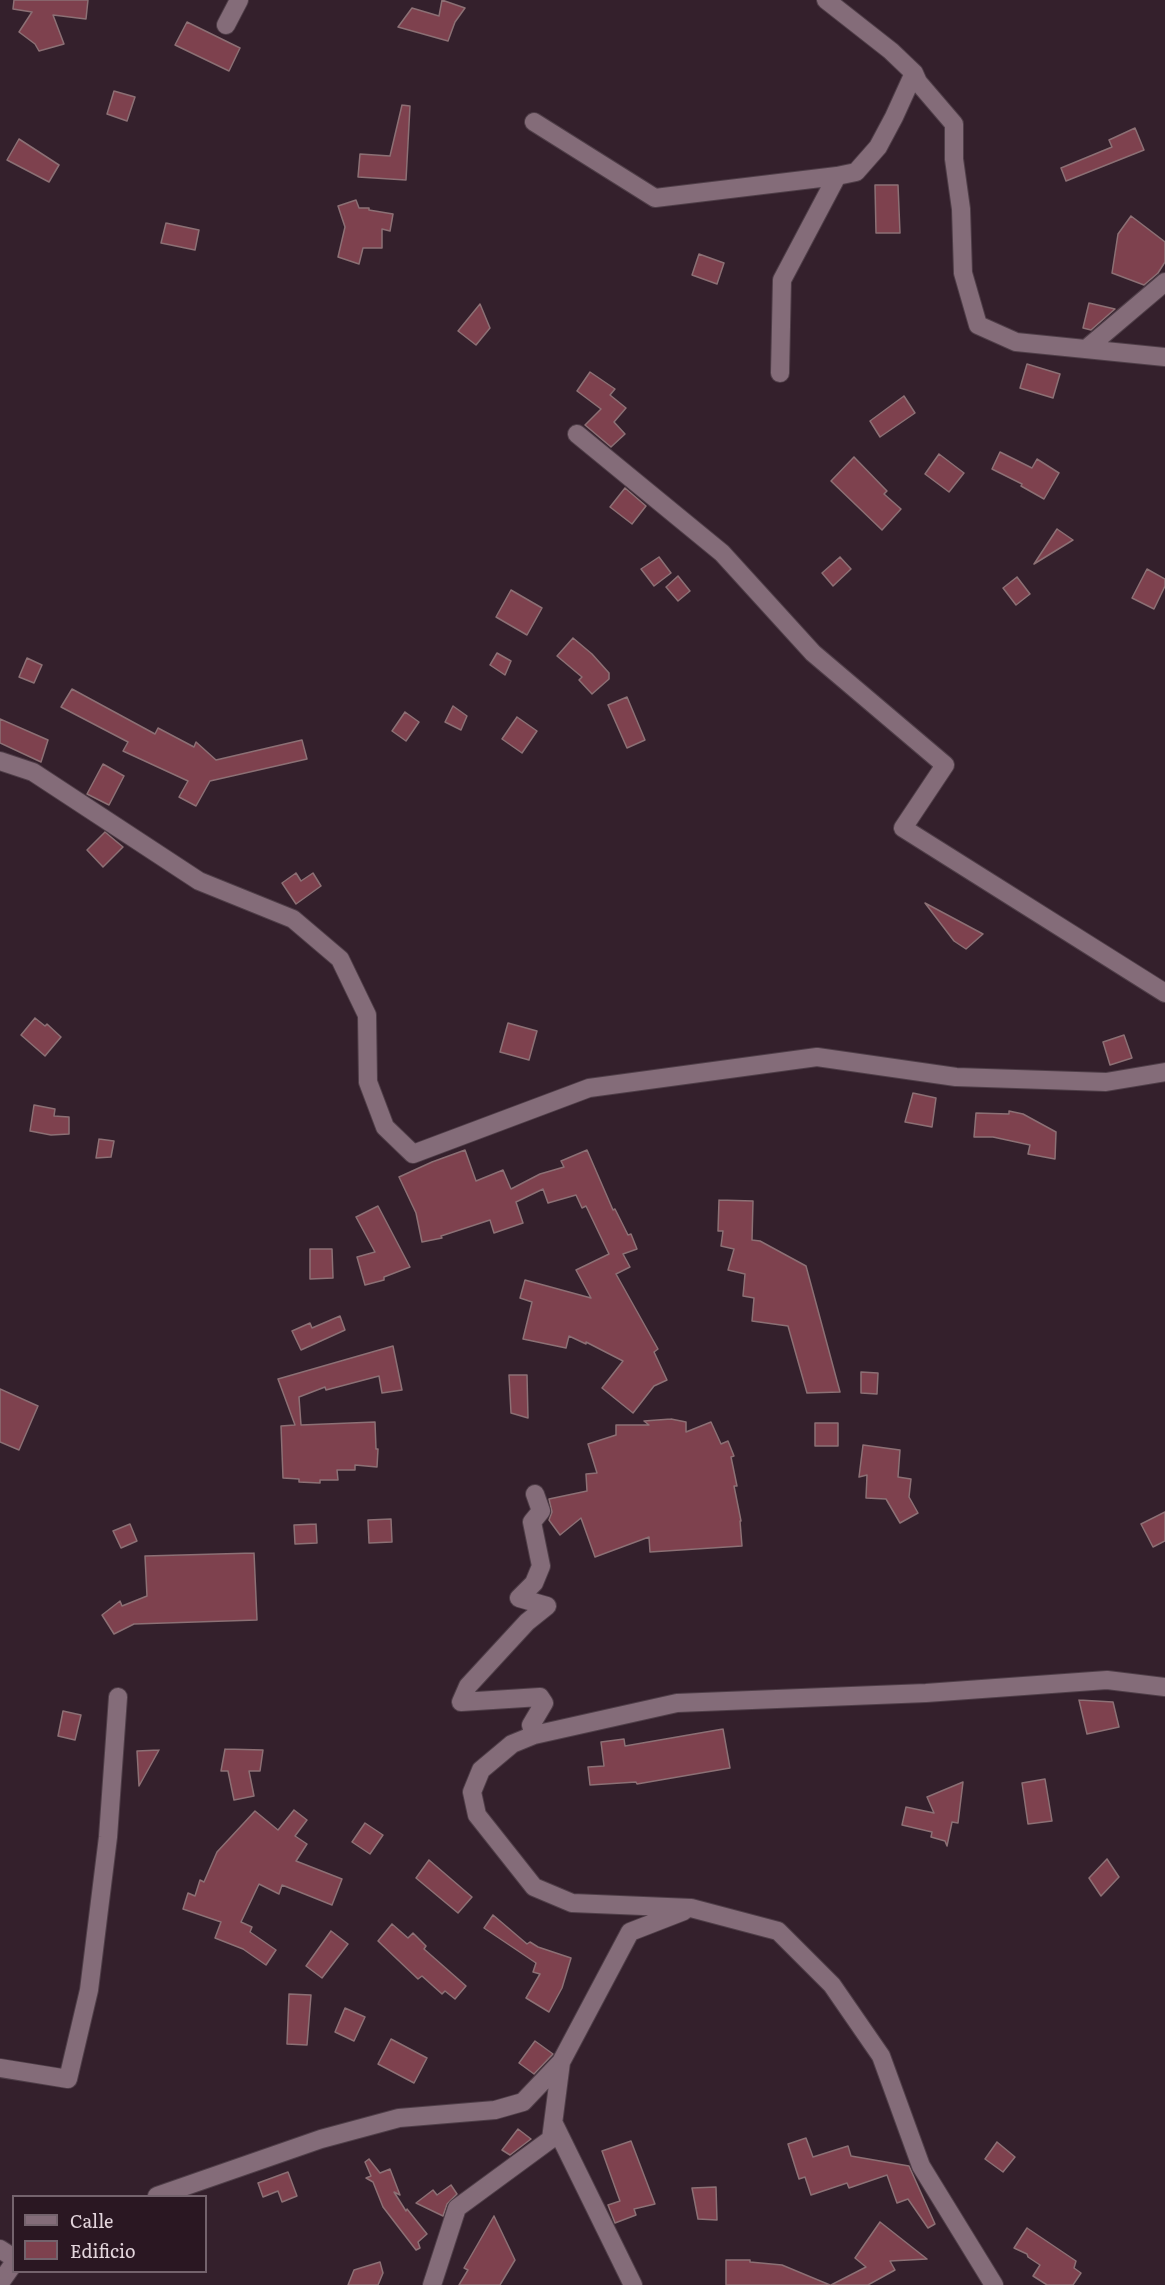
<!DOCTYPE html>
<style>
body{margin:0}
#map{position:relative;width:1165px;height:2285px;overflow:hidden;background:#34202c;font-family:Literata,serif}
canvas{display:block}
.legend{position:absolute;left:12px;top:2195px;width:195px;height:78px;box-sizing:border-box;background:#2a1722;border:2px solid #74636d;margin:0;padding:8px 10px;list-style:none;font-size:18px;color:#e4d6dd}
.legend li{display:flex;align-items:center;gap:12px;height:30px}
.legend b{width:30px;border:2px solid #74636d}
</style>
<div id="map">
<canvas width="1165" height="2285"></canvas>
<ul class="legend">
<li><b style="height:8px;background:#846c79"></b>Calle</li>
<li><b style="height:16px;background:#7e414e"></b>Edificio</li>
</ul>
</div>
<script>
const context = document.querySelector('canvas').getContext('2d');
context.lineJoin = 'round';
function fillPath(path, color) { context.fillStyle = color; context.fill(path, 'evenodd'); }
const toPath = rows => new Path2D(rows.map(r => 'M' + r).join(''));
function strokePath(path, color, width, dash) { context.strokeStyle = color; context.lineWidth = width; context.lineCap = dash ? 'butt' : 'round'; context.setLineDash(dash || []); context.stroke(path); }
const building = toPath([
 [14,0,88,0,86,19,53,15,64,44,39,51,35,44,19,32,32,12,13,9,14,0],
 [442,0,465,8,455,22,448,41,398,27,412,8,439,16,442,0],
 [187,22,240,48,229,71,175,45,187,22],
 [114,91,135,97,127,121,107,114,114,91],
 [402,105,410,106,406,180,358,177,360,154,390,156,402,105],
 [1135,128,1144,150,1066,181,1061,168,1112,147,1109,140,1135,128],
 [19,139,59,165,49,182,7,160,19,139],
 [875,185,898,185,900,233,876,233,875,185],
 [356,200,359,208,369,208,369,210,393,214,390,231,382,229,382,248,363,248,359,264,338,257,345,227,338,206,356,200],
 [1131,216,1165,242,1165,262,1158,273,1144,285,1112,273,1118,234,1131,216],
 [166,223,199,230,195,250,161,243,166,223],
 [699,254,724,263,717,284,692,275,699,254],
 [1089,303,1115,309,1091,330,1083,328,1089,303],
 [480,304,490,328,476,345,458,331,480,304],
 [1027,364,1060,374,1053,398,1020,388,1027,364],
 [590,372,615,389,610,395,626,408,614,422,625,434,611,447,585,425,601,409,577,391,590,372],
 [904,396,915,413,880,437,870,421,904,396],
 [1000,452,1032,468,1037,459,1059,473,1044,499,1021,486,1022,484,992,469,1000,452],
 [939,454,964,473,949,492,925,474,939,454],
 [854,457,887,491,884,494,901,509,882,530,831,481,854,457],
 [625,488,646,506,632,524,610,507,625,488],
 [1057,529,1073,540,1034,564,1057,529],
 [659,557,671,573,654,586,641,569,659,557],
 [840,557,851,569,833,586,822,573,840,557],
 [1147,569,1165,579,1165,586,1154,609,1132,598,1147,569],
 [678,576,690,591,678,601,666,587,678,576],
 [1017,577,1030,594,1016,605,1003,588,1017,577],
 [511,590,542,608,527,635,496,617,511,590],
 [573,638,592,654,609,673,609,679,592,694,579,680,582,677,557,656,573,638],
 [497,653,511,661,505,675,490,665,497,653],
 [27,658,42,665,34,683,19,677,27,658],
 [72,689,155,734,158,728,194,747,196,742,216,760,302,740,307,759,210,781,196,806,179,797,188,781,123,751,128,742,61,707,72,689],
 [627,697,645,740,627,748,608,705,627,697],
 [453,706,467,716,461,730,445,722,453,706],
 [405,712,419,722,406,741,392,731,405,712],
 [517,717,537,731,522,753,502,739,517,717],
 [0,719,48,740,41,762,0,743,0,719],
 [103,764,124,776,109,805,87,794,103,764],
 [105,832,123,847,103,867,87,850,105,832],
 [296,873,301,881,313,873,321,886,296,904,282,883,296,873],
 [925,903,983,934,966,949,954,941,925,903],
 [35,1018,45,1026,47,1024,61,1037,45,1056,21,1035,35,1018],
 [508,1023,537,1031,529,1060,500,1052,508,1023],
 [1124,1035,1132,1058,1110,1065,1103,1042,1124,1035],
 [913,1093,936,1098,932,1127,905,1122,913,1093],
 [34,1105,55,1109,54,1116,69,1117,69,1134,51,1135,30,1131,34,1105],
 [1009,1111,1023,1114,1056,1132,1055,1159,1028,1154,1030,1145,993,1137,974,1137,976,1113,1009,1114,1009,1111],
 [99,1139,114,1141,111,1157,96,1158,99,1139],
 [465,1150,476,1181,503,1170,511,1189,540,1174,564,1167,561,1161,587,1150,613,1210,615,1209,628,1235,631,1234,637,1249,623,1254,630,1267,616,1274,658,1349,654,1352,667,1380,654,1386,633,1413,602,1388,623,1361,586,1342,586,1344,569,1336,566,1348,523,1339,532,1302,520,1298,525,1280,591,1298,576,1270,609,1254,586,1206,582,1208,576,1195,548,1203,543,1189,516,1202,523,1223,494,1233,490,1220,441,1236,442,1238,422,1242,416,1213,399,1177,432,1162,465,1150],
 [719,1200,753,1201,752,1240,760,1241,806,1266,840,1392,807,1393,788,1326,752,1321,754,1298,743,1296,745,1274,728,1270,734,1249,721,1246,723,1231,718,1231,719,1200],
 [378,1206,410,1267,384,1277,384,1280,365,1285,357,1257,375,1252,356,1217,378,1206],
 [310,1249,332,1249,333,1278,310,1279,310,1249],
 [340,1316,345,1330,301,1350,292,1331,310,1323,312,1328,340,1316],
 [393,1346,402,1390,382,1393,379,1376,326,1390,325,1387,299,1397,301,1425,375,1422,376,1449,378,1449,377,1467,355,1465,355,1470,337,1470,338,1480,320,1480,320,1483,299,1482,299,1479,283,1478,281,1426,295,1425,278,1379,393,1346],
 [861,1372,878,1373,877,1394,861,1393,861,1372],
 [509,1375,527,1375,528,1418,511,1413,509,1375],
 [0,1389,38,1406,19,1450,0,1442,0,1389],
 [671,1419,686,1422,686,1432,711,1422,721,1444,728,1441,734,1456,731,1457,737,1486,734,1486,741,1521,740,1521,742,1546,650,1552,649,1537,595,1557,581,1518,560,1535,549,1520,552,1512,549,1499,587,1491,586,1474,597,1473,588,1444,616,1435,616,1425,649,1425,644,1421,671,1419],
 [815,1423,838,1423,838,1446,815,1446,815,1423],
 [863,1445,900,1450,898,1477,911,1479,909,1497,918,1513,900,1523,886,1499,866,1498,867,1475,859,1477,863,1445],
 [1165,1512,1165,1541,1153,1547,1141,1524,1165,1512],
 [391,1519,392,1542,369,1543,368,1520,391,1519],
 [130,1524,137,1541,121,1548,113,1531,130,1524],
 [316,1524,317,1543,295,1544,294,1525,316,1524],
 [254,1553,257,1620,134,1624,114,1634,102,1615,120,1601,122,1606,147,1596,145,1556,254,1553],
 [1079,1700,1113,1702,1119,1727,1087,1734,1079,1700],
 [63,1711,81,1715,75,1740,58,1736,63,1711],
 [723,1729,730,1768,637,1784,636,1782,590,1785,588,1767,604,1766,601,1742,624,1739,625,1746,723,1729],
 [225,1749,263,1750,260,1771,249,1771,254,1796,234,1800,228,1771,221,1771,225,1749],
 [159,1750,139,1786,137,1751,159,1750],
 [1045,1779,1052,1821,1028,1824,1022,1783,1045,1779],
 [963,1782,958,1823,952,1822,947,1846,945,1841,931,1837,932,1832,902,1825,906,1807,934,1813,927,1797,963,1782],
 [294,1810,307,1820,295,1836,307,1844,296,1861,342,1879,332,1905,282,1885,279,1894,259,1884,241,1922,252,1927,250,1932,276,1950,266,1965,243,1949,215,1938,221,1922,183,1909,188,1893,195,1896,200,1880,204,1882,217,1852,255,1811,278,1830,294,1810],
 [365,1823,383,1835,370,1854,352,1842,365,1823],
 [1107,1859,1119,1877,1101,1896,1089,1878,1107,1859],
 [429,1860,472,1897,458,1913,416,1878,429,1860],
 [493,1915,527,1944,530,1942,538,1947,571,1958,562,1988,549,2012,526,1998,540,1974,533,1972,536,1963,484,1928,493,1915],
 [392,1924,408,1938,413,1933,426,1946,424,1949,466,1986,455,1999,445,1991,442,1994,422,1976,418,1979,378,1941,392,1924],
 [331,1931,348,1944,322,1978,306,1966,331,1931],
 [289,1994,311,1995,307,2045,287,2044,289,1994],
 [345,2008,365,2017,354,2041,335,2032,345,2008],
 [391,2039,427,2058,414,2083,378,2064,391,2039],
 [535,2041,553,2054,534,2074,519,2063,535,2041],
 [518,2129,531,2139,510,2155,502,2150,518,2129],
 [806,2138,813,2157,848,2146,851,2156,909,2166,935,2224,928,2228,908,2199,897,2203,887,2175,849,2188,847,2183,811,2195,805,2177,799,2179,788,2144,806,2138],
 [631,2141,655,2204,634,2209,636,2215,615,2223,608,2205,620,2201,602,2151,631,2141],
 [997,2142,1015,2157,1003,2172,985,2159,997,2142],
 [369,2159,380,2173,390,2169,400,2195,394,2192,406,2211,407,2209,427,2234,418,2242,420,2248,416,2250,383,2207,373,2182,366,2178,371,2176,365,2162,369,2159],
 [288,2172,297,2196,282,2202,278,2191,263,2197,258,2183,288,2172],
 [451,2185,457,2194,447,2204,443,2216,416,2203,433,2190,437,2195,451,2185],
 [716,2187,717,2220,698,2219,692,2188,716,2187],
 [494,2216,515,2260,500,2285,459,2285,468,2270,464,2268,494,2216],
 [880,2222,927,2259,890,2261,895,2270,868,2285,831,2285,866,2267,855,2258,880,2222],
 [1027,2228,1076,2261,1074,2268,1081,2273,1073,2285,1047,2285,1033,2276,1040,2265,1028,2257,1027,2254,1014,2248,1027,2228],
 [726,2260,750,2260,750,2262,782,2265,830,2285,726,2285,726,2260],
 [380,2262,383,2273,378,2285,348,2285,354,2270,380,2262]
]);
fillPath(building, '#7e414e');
strokePath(building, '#8c7075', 1.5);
const minor = toPath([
 [826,0,891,51,914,73,918,82,954,124,954,159,961,209,963,273,978,325,1016,342,1165,357],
 [226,25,239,0],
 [534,122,655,198,837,176],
 [1086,349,1165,282],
 [780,373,782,280,837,176,856,172,878,147,894,117,914,73],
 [577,434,722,553,813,653,945,765,903,828,1165,993],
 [0,761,33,772,199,881,293,919,340,959,367,1015,368,1082,385,1127,413,1154,589,1088,817,1057,956,1077,1106,1082,1165,1072],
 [534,1735,531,1725,544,1703,540,1697,461,1702,468,1686,527,1622,547,1606,519,1598,534,1583,541,1566,532,1522,541,1511,535,1494],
 [0,2068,68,2079,89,1990,108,1837,118,1697],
 [554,2124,633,2285],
 [157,2196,321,2139,399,2118,495,2110,523,2102,561,2062,630,1932,684,1911],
 [0,2249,14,2258],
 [0,2283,14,2263],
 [432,2285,457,2208,551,2139,561,2062],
 [994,2285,921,2166,881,2056,832,1985,778,1931,691,1908,572,1903,534,1887,477,1815,472,1792,481,1770,512,1744,534,1735,677,1703,926,1693,1107,1680,1165,1687]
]);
strokePath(minor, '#4f3e48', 20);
strokePath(minor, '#846c79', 18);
</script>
